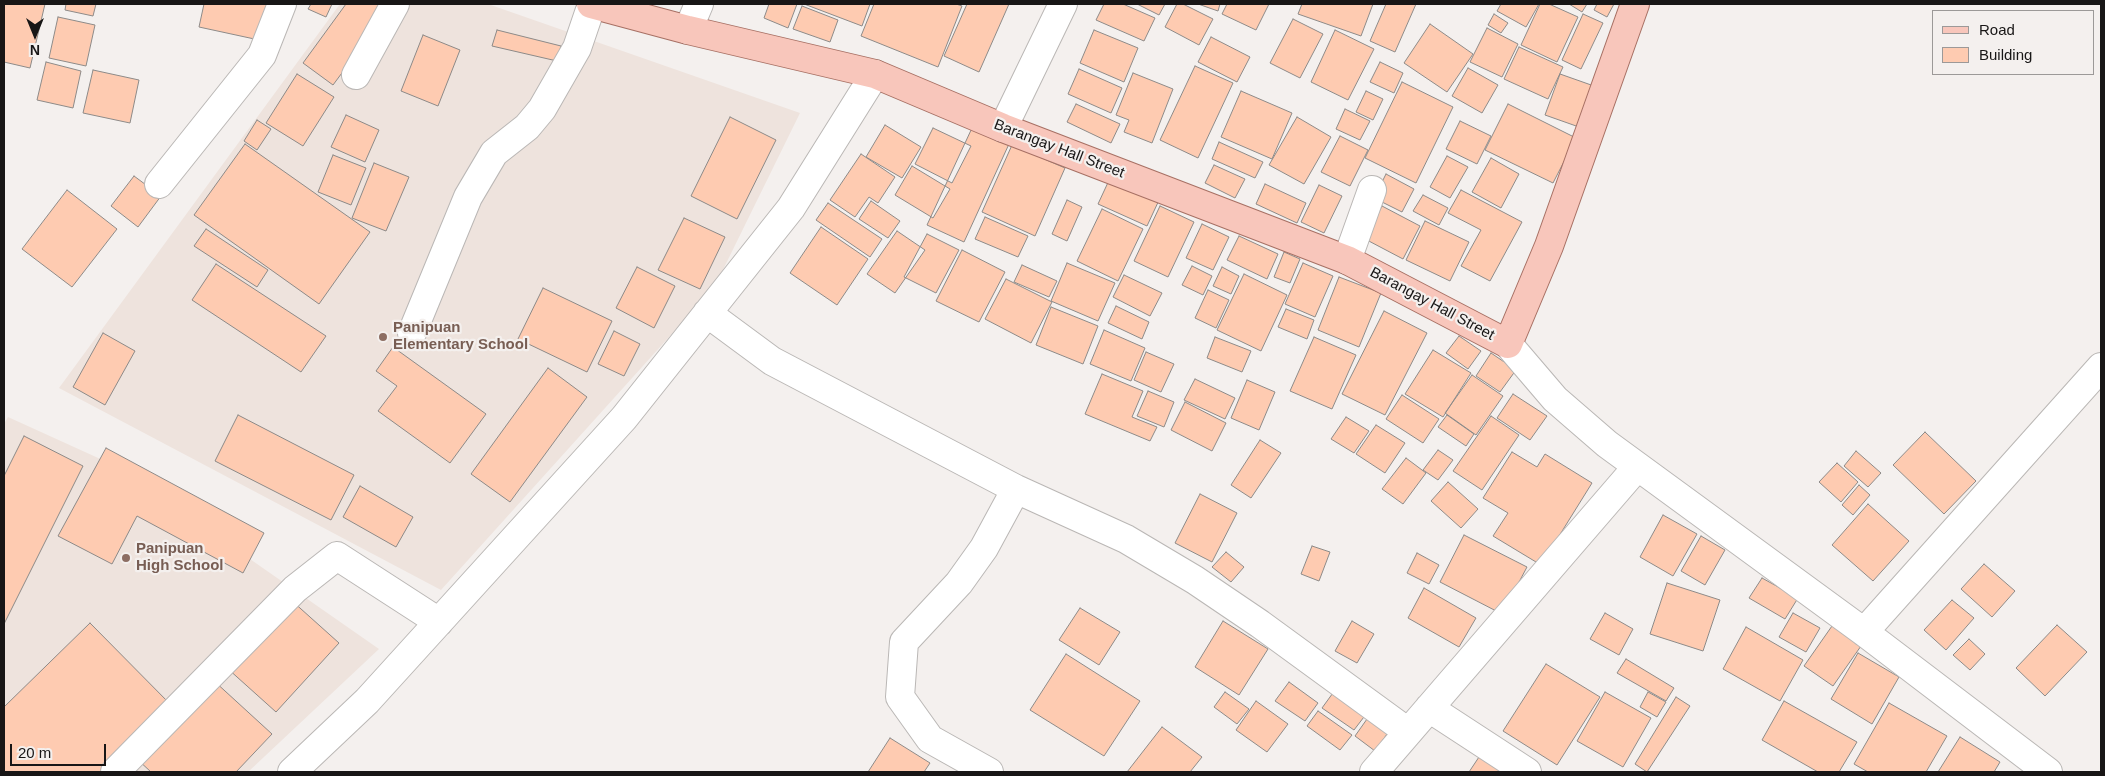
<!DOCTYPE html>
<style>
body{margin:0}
#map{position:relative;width:2105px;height:776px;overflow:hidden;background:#f4f0ee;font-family:Helvetica,sans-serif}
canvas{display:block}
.frame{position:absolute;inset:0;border:5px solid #181616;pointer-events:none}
.legend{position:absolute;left:1932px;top:10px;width:162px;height:65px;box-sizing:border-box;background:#f4f0ee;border:1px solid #9c9998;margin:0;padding:6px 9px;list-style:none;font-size:15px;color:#181616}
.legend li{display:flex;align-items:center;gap:10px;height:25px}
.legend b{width:25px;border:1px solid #9c9998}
.north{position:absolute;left:10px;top:10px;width:50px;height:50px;-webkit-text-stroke:4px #f4f0ee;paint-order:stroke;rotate:180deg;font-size:14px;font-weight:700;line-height:20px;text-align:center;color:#181616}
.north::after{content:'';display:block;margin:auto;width:18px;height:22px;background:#181616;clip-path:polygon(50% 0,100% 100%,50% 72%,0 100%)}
.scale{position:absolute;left:10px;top:744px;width:96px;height:22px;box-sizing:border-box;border:2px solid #181616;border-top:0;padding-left:6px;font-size:15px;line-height:18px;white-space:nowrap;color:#181616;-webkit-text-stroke:4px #f4f0ee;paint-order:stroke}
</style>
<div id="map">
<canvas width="2105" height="776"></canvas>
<div class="frame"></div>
<ul class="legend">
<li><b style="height:6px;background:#f8c6bb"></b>Road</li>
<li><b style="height:14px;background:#fecbb1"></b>Building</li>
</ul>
<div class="north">N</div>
<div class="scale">20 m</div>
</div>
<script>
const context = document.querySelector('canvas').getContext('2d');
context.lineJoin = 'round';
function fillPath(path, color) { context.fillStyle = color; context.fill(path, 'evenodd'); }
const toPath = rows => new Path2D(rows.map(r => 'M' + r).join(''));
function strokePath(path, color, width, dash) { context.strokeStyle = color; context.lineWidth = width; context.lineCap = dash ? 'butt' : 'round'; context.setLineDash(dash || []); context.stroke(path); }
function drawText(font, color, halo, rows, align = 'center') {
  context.font = font + ' Helvetica,sans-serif'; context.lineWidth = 4.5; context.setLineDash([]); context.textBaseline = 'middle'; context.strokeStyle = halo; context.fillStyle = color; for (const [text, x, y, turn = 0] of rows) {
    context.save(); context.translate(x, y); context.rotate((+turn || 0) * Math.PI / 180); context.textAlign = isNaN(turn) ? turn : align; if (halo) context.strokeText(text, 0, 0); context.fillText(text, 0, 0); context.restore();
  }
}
fillPath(toPath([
 [340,4,488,4,800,113,715,286,441,590,59,388],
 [8,417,118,467,379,649,248,772,4,772,4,424]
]), '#eee3dd');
const building = toPath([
 [4,4,45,4,30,68,4,62,4,4],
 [66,4,96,4,93,16,65,10,66,4],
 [204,4,267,4,259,40,199,27,204,4],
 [311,4,332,4,326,17,308,9,311,4],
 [346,4,393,4,333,85,303,63,346,4],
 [769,4,797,4,788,28,764,18,769,4],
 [804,4,870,4,862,26,804,4],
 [874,4,956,4,962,6,938,67,861,36,874,4],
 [967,4,1009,4,979,72,944,56,967,4],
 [1104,4,1123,4,1155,18,1144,41,1096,20,1104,4],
 [1137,4,1165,4,1159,15,1137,4],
 [1177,4,1183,4,1213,19,1199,45,1165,27,1177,4],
 [1198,4,1220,4,1218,11,1198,4],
 [1227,4,1269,4,1256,30,1222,14,1227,4],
 [1302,4,1373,4,1361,36,1298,14,1302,4],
 [1386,4,1416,4,1395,52,1370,41,1386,4],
 [1501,4,1539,4,1526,27,1497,11,1501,4],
 [1540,4,1549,4,1578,17,1557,62,1521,45,1540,4],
 [1569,4,1587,4,1582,12,1569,4],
 [1597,4,1614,4,1607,17,1594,10,1597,4],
 [802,6,838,20,830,42,793,29,802,6],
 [1494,14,1508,23,1501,33,1488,25,1494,14],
 [1583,14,1603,23,1581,69,1562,60,1583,14],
 [58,17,95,25,86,66,49,58,58,17],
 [1293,19,1323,34,1300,78,1270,63,1293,19],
 [1430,24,1473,54,1447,92,1404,63,1430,24],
 [1487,28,1518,44,1502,77,1470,62,1487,28],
 [497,30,561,46,557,61,492,46,497,30],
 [1094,30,1138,48,1124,82,1080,63,1094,30],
 [1335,30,1374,49,1348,100,1311,82,1335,30],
 [423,35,460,50,438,106,401,91,423,35],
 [1211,37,1250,57,1237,82,1198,62,1211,37],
 [1519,47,1563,67,1548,99,1504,79,1519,47],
 [46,62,81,71,73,108,37,100,46,62],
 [1380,62,1403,73,1394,93,1370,82,1380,62],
 [1195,66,1233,83,1198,158,1160,140,1195,66],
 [1468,68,1498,85,1482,113,1452,96,1468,68],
 [1079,69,1122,88,1111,113,1068,94,1079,69],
 [93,70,139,80,130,123,83,113,93,70],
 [1133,73,1173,89,1152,143,1124,132,1129,120,1116,115,1133,73],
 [297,74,334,97,303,146,266,123,297,74],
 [1560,74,1594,86,1579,127,1545,115,1560,74],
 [1402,82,1453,107,1416,183,1365,158,1402,82],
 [1241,91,1292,113,1272,159,1221,137,1241,91],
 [1366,91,1383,99,1373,120,1356,112,1366,91],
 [1076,104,1120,124,1111,143,1067,122,1076,104],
 [1508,104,1576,138,1553,183,1485,150,1508,104],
 [1345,109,1370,121,1360,140,1336,129,1345,109],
 [346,115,379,130,365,162,331,147,346,115],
 [730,117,776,140,737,219,691,196,730,117],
 [1297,117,1331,137,1304,184,1269,165,1297,117],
 [257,120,271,129,257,150,244,141,257,120],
 [1460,121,1491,136,1477,164,1446,149,1460,121],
 [885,125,921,147,902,178,866,157,885,125],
 [933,128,971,146,952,183,915,164,933,128],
 [972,128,1009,144,964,242,927,225,972,128],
 [1340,136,1368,150,1350,186,1321,172,1340,136],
 [1219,142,1263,162,1255,178,1212,159,1219,142],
 [245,144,370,232,319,304,194,215,245,144],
 [1012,145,1065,168,1035,236,982,212,1012,145],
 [861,154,895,177,878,203,869,197,855,217,830,200,861,154],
 [333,155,366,168,351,205,318,192,333,155],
 [1447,156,1468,167,1450,198,1430,187,1447,156],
 [1491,158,1519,174,1501,208,1472,192,1491,158],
 [374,163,409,177,386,231,352,218,374,163],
 [1214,165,1245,179,1235,198,1205,183,1214,165],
 [912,166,950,189,933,218,895,195,912,166],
 [1386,174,1414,189,1402,212,1374,198,1386,174],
 [134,176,161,196,138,227,111,206,134,176],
 [1111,176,1160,198,1147,226,1098,204,1111,176],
 [1265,184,1306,203,1297,223,1256,204,1265,184],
 [1319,185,1342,196,1324,233,1301,222,1319,185],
 [67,190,117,229,72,287,22,249,67,190],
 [1461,190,1522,222,1490,281,1461,266,1481,230,1448,213,1461,190],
 [1423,195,1448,208,1439,225,1413,211,1423,195],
 [1067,200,1082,207,1067,241,1052,234,1067,200],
 [871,201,900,221,888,238,859,219,871,201],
 [828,203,882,239,870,257,816,220,828,203],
 [1160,206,1194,222,1168,277,1134,261,1160,206],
 [1382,206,1420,226,1403,259,1365,239,1382,206],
 [1102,209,1143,229,1118,281,1077,261,1102,209],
 [985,217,1028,236,1018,257,975,239,985,217],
 [684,218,725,237,700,289,658,270,684,218],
 [1425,221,1469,242,1450,281,1406,260,1425,221],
 [1202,224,1229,237,1213,270,1186,258,1202,224],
 [821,227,868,259,837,305,790,273,821,227],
 [206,229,268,270,257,287,194,246,206,229],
 [897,231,925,250,895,293,867,274,897,231],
 [927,234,959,250,936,293,904,277,927,234],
 [1239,236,1278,254,1267,279,1227,260,1239,236],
 [962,250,1005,272,979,322,936,301,962,250],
 [1284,252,1300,259,1290,283,1274,277,1284,252],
 [1067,263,1115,283,1098,321,1051,301,1067,263],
 [1303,263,1333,276,1315,317,1285,304,1303,263],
 [216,264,326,336,301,372,192,300,216,264],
 [1022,265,1057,281,1049,297,1014,282,1022,265],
 [1192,266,1212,276,1203,295,1182,285,1192,266],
 [637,267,675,286,654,328,616,308,637,267],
 [1222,267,1239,276,1231,294,1213,286,1222,267],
 [1244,274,1287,295,1261,351,1217,330,1244,274],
 [1124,275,1162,293,1150,316,1113,297,1124,275],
 [1339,277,1381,293,1359,347,1318,330,1339,277],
 [1006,279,1052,302,1031,343,985,319,1006,279],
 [543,288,612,321,587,372,518,339,543,288],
 [1208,290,1229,300,1216,328,1195,318,1208,290],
 [1116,306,1149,322,1142,339,1108,323,1116,306],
 [1051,307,1098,326,1083,364,1036,345,1051,307],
 [1286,309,1314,320,1307,339,1278,327,1286,309],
 [1384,311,1427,333,1385,415,1342,394,1384,311],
 [1104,330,1145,348,1131,381,1090,364,1104,330],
 [614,331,640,344,624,376,598,364,614,331],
 [103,333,135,351,105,405,73,387,103,333],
 [1459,336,1481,351,1468,369,1446,353,1459,336],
 [1215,337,1251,351,1242,372,1207,358,1215,337],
 [1314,337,1356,355,1332,409,1290,391,1314,337],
 [393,347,486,414,450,463,378,411,397,386,376,371,393,347],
 [1433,350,1471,373,1443,417,1405,394,1433,350],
 [1146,352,1174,364,1161,392,1134,380,1146,352],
 [1491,353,1516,370,1500,392,1476,376,1491,353],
 [548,368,587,397,510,502,471,474,548,368],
 [1102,374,1143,391,1132,417,1157,427,1150,441,1085,414,1102,374],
 [1472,375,1503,396,1476,435,1445,413,1472,375],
 [1195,379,1235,398,1225,419,1184,400,1195,379],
 [1247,380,1275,392,1259,430,1231,418,1247,380],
 [1148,391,1174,402,1164,427,1137,416,1148,391],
 [1513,394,1547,416,1530,440,1497,418,1513,394],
 [1402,395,1439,419,1423,443,1386,419,1402,395],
 [1185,402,1226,423,1212,451,1171,430,1185,402],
 [238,415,354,475,331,520,215,461,238,415],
 [1447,415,1474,434,1466,446,1438,427,1447,415],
 [1491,416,1519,435,1482,490,1453,471,1491,416],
 [1346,417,1369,431,1354,453,1331,439,1346,417],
 [1376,425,1405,443,1385,473,1356,454,1376,425],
 [1925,432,1976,481,1944,514,1893,465,1925,432],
 [24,436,83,466,4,624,4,476,24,436],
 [1260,440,1281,453,1251,498,1231,485,1260,440],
 [106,448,264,533,243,573,137,516,112,564,58,536,106,448],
 [1438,450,1453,460,1438,480,1423,470,1438,450],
 [1856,451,1881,473,1868,487,1844,466,1856,451],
 [1512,452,1537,467,1545,454,1592,483,1541,565,1493,536,1508,513,1483,498,1512,452],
 [1406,458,1426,473,1403,504,1382,489,1406,458],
 [1837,463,1858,482,1841,502,1819,482,1837,463],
 [1448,482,1478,509,1461,528,1431,501,1448,482],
 [1859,485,1870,495,1853,515,1842,505,1859,485],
 [360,486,413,517,396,547,343,517,360,486],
 [1200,494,1237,513,1212,562,1175,543,1200,494],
 [1868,504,1909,541,1873,581,1832,545,1868,504],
 [1663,515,1697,534,1673,576,1640,557,1663,515],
 [1464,535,1527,567,1502,614,1440,582,1464,535],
 [1701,536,1725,550,1705,585,1681,571,1701,536],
 [1312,546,1330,552,1319,581,1301,574,1312,546],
 [1226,552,1244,567,1231,582,1212,567,1226,552],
 [1417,553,1439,565,1429,584,1407,573,1417,553],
 [1984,564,2015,591,1992,617,1961,589,1984,564],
 [1762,578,1798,598,1785,619,1749,598,1762,578],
 [1667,583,1720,600,1703,651,1650,634,1667,583],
 [1424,588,1476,618,1459,647,1408,618,1424,588],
 [291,600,339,643,276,712,227,668,291,600],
 [1952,600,1974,618,1946,650,1924,630,1952,600],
 [1080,608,1120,632,1099,665,1059,640,1080,608],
 [1605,613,1633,629,1619,655,1590,639,1605,613],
 [1793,613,1820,628,1806,652,1779,637,1793,613],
 [1223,621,1268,649,1239,695,1195,667,1223,621],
 [1352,621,1374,634,1357,663,1335,651,1352,621],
 [90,623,173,707,106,772,4,772,4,707,90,623],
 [2057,625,2087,652,2045,696,2016,668,2057,625],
 [1832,626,1861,646,1833,686,1804,666,1832,626],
 [1746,627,1803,660,1780,701,1723,669,1746,627],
 [1969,639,1985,654,1970,670,1953,655,1969,639],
 [1858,653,1899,677,1872,724,1831,699,1858,653],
 [1066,654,1140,701,1104,756,1030,710,1066,654],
 [1626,659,1674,688,1666,701,1617,673,1626,659],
 [1546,664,1600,697,1557,765,1503,731,1546,664],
 [213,680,272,734,236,772,151,772,137,759,213,680],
 [1289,682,1318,703,1305,721,1275,701,1289,682],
 [1338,686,1370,709,1354,730,1322,708,1338,686],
 [1225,692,1249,709,1237,724,1214,707,1225,692],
 [1605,692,1651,718,1623,767,1577,741,1605,692],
 [1648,692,1666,702,1657,717,1640,707,1648,692],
 [1676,697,1690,706,1647,772,1635,764,1676,697],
 [1256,701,1288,724,1267,752,1236,730,1256,701],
 [1784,701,1857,742,1839,772,1818,772,1762,740,1784,701],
 [1889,703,1947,736,1926,772,1868,772,1854,764,1889,703],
 [1318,711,1352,735,1340,750,1307,726,1318,711],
 [1372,712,1392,727,1375,751,1355,736,1372,712],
 [1162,727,1202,757,1190,772,1127,772,1162,727],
 [1960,737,2000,762,1994,772,1938,772,1960,737],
 [890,738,930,763,924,772,868,772,890,738],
 [1479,757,1503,772,1469,772,1479,757]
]);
fillPath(building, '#fecbb1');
strokePath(building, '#8d8a88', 1);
const minor = toPath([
 [688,30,699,4],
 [356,75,395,4],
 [1003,128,1063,4],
 [159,184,262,55,282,4],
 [1347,260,1372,190],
 [707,313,772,361,1016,489,1126,539,1195,580,1260,624,1408,732],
 [412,333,468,197,494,153,527,127,542,109,577,48,592,4],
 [1508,344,1555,399,1607,444,1864,632,2048,772],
 [1864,632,2101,367],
 [1429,708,1527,772],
 [115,772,295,589,337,556,439,622],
 [292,772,367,701,624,418,791,208,875,74],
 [989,772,930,739,900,697,904,642,959,583,984,548,1016,489],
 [1374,772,1637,467]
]);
const major = toPath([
 [591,4,688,30,875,74,1003,128,1347,260,1508,344,1549,246,1635,4]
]);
strokePath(minor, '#bab7b5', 30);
strokePath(major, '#a77064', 30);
strokePath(minor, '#fff', 28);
strokePath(major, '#f8c6bb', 28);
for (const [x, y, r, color] of [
 [383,337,5,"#8d6e63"],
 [126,558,5,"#8d6e63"]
]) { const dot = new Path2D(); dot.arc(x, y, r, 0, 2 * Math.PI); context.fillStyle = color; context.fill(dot); strokePath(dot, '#f4f0ee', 2); }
drawText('15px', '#181616', '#f4f0ee', [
 ["Barangay Hall Street",1059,149,21],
 ["Barangay Hall Street",1432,304,28]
]);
drawText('bold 15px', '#785e54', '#f4f0ee', [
 ["Panipuan",393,328],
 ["Elementary School",393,345],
 ["Panipuan",136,549],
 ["High School",136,566]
], 'left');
</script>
